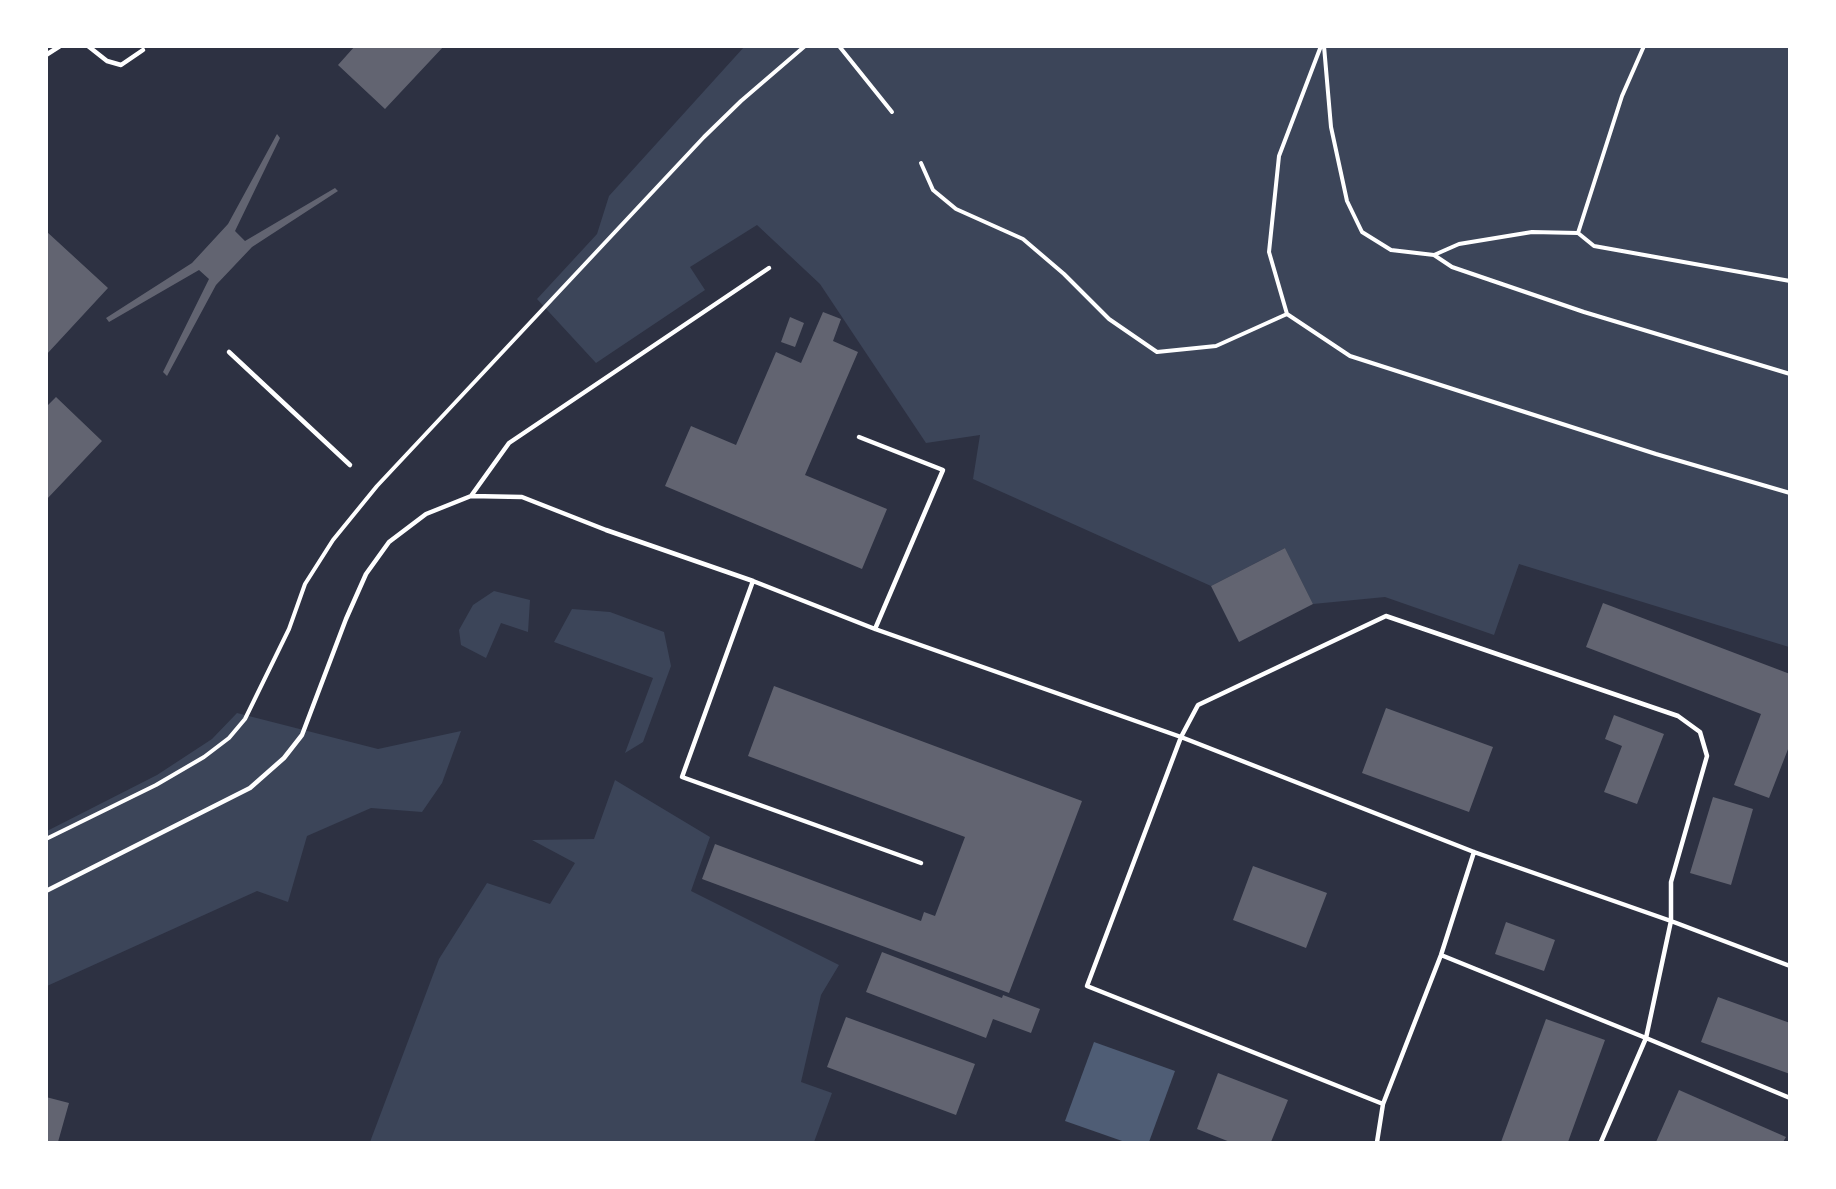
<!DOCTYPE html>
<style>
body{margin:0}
#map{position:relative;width:1836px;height:1189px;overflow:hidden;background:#2d3142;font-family:Manrope,sans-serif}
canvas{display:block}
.frame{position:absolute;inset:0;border:48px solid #fff;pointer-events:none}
</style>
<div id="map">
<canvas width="1836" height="1189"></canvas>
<div class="frame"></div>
</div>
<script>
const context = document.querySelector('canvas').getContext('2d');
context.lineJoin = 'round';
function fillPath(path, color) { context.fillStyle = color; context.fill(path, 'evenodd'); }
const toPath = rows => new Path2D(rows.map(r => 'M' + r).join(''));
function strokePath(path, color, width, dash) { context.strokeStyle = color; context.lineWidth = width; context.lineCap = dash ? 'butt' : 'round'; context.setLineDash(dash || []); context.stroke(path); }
fillPath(toPath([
 [744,47,1789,47,1789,647,1519,564,1494,635,1385,597,1313,604,1285,548,1211,586,973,479,980,435,926,443,820,284,757,225,690,267,705,290,596,363,537,299,597,234,609,196],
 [494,591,530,600,528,632,501,623,486,658,461,645,459,630,473,605],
 [572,609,610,612,664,632,671,666,643,742,625,753,653,678,554,642],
 [237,713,378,749,461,731,442,783,422,812,371,808,307,836,288,902,257,891,47,986,47,831,157,775,212,739],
 [615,780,710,837,691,891,839,965,821,995,801,1082,832,1093,814,1142,370,1142,439,959,487,883,550,904,575,863,532,840,594,839]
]), '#3c4559');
fillPath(toPath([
 [1094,1042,1175,1071,1149,1142,1125,1142,1065,1121]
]), '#4f5d75');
fillPath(toPath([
 [355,46,444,46,385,109,338,65],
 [277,134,280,138,235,231,245,241,335,188,338,191,252,247,216,285,167,376,163,372,209,279,199,270,109,322,106,318,192,263,228,224],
 [46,231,108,288,46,355],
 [823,312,841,319,833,341,858,352,805,475,887,509,862,569,665,486,691,426,736,445,776,352,801,363],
 [790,317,804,323,795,347,781,342],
 [56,397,102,441,46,500,46,407],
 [1285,548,1313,604,1239,642,1211,586],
 [1603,603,1790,674,1790,744,1769,798,1734,785,1761,714,1586,647],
 [774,686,1082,801,1009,993,702,879,715,844,921,921,924,912,935,916,965,837,748,756],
 [1386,708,1493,747,1469,812,1362,773],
 [1614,715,1664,734,1637,804,1604,792,1622,746,1605,739],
 [1713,797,1753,809,1731,885,1690,873],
 [1253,866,1327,893,1306,948,1233,920],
 [1506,922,1555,940,1544,971,1495,954],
 [882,952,1002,998,1003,995,1040,1009,1031,1033,993,1019,986,1038,866,992],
 [1718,997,1790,1023,1790,1074,1701,1042],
 [846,1017,975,1064,956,1115,827,1067],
 [1546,1019,1605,1040,1568,1142,1501,1142],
 [1218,1073,1288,1100,1271,1142,1230,1142,1197,1129],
 [1679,1090,1786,1137,1783,1142,1656,1142],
 [46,1097,69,1103,58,1142,46,1142]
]), '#626471');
strokePath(toPath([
 [839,46,892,112],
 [1324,46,1331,127,1347,201,1362,232,1391,250,1434,255,1452,267,1584,312,1790,374],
 [1644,46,1622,96,1578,233,1594,246,1790,281],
 [921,163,933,190,956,209,1023,239,1064,274,1109,319,1157,352,1216,346,1287,314,1350,356,1656,454,1790,493],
 [1434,255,1459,244,1532,232,1578,233],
 [1287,314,1269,252,1279,156,1321,46],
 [46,839,156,785,204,757,229,738,245,719,289,629,305,584,333,540,377,486,704,137,741,101,805,46]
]), '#fff', 4);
strokePath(toPath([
 [88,46,107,61,121,65,143,50],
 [46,55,60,46],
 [229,352,350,465],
 [859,437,943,470,875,629],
 [471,496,509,443,769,268],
 [753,581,875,629,1181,737,1087,986,1383,1104,1377,1142],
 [46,891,250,788,284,758,302,735,346,619,366,574,389,542,426,514,471,496,522,497,606,530,753,581,682,777,921,863],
 [1441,955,1646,1038,1671,921,1671,882,1707,756,1700,732,1678,716,1386,616,1198,705,1181,737,1474,852,1671,921,1790,966],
 [1383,1104,1441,955,1474,852],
 [1601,1142,1646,1038,1790,1098]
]), '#fff', 4.5);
</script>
